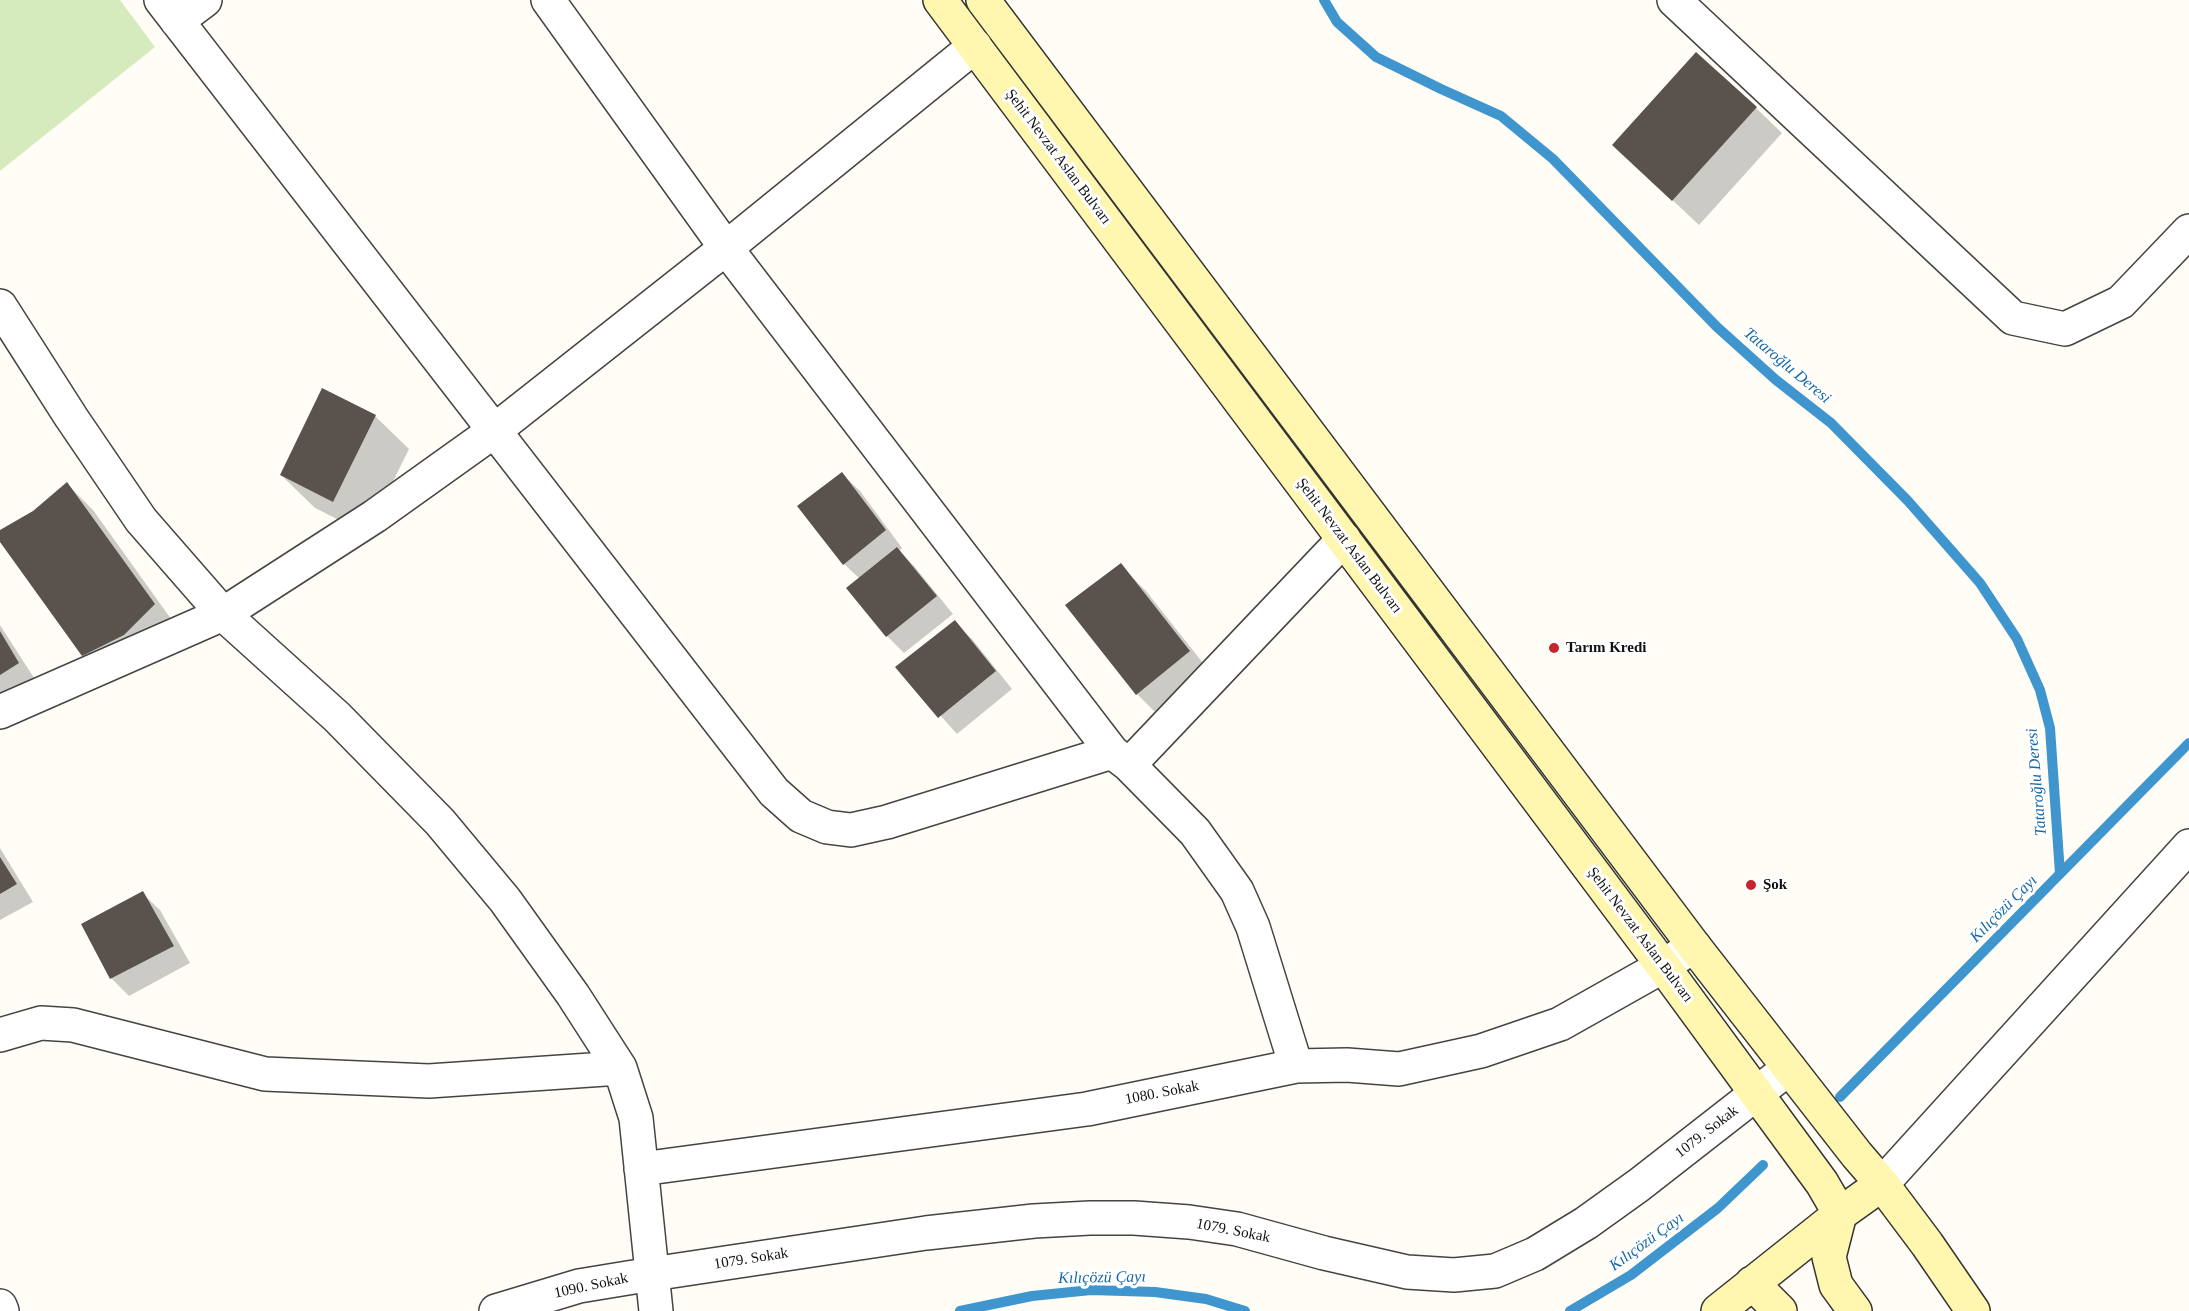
<!DOCTYPE html>
<meta charset="utf-8">
<style>
body{margin:0}
canvas{display:block;background:#fffdf5}
</style>
<canvas width="2189" height="1311"></canvas>
<script>
const context = document.querySelector('canvas').getContext('2d');
context.lineJoin = 'round';
function fillPath(path, color) { context.fillStyle = color; context.fill(path, 'evenodd'); }
const toPath = rows => new Path2D(rows.map(r => 'M' + r).join(''));
function strokePath(path, color, width, dash) { context.strokeStyle = color; context.lineWidth = width; context.lineCap = dash ? 'butt' : 'round'; context.setLineDash(dash || []); context.stroke(path); }
function drawText(font, color, halo, rows, align = 'center') {
  context.font = font + ' "Times New Roman",serif'; context.lineWidth = 6; context.setLineDash([]); context.textBaseline = 'middle'; context.strokeStyle = halo; context.fillStyle = color; for (const [text, x, y, turn = 0] of rows) {
    context.save(); context.translate(x, y); context.rotate((+turn || 0) * Math.PI / 180); context.textAlign = isNaN(turn) ? turn : align; if (halo) context.strokeText(text, 0, 0); context.fillText(text, 0, 0); context.restore();
  }
}
fillPath(toPath([
 [0,0,120,0,155,47,0,171]
]), '#d5ebbd');
fillPath(toPath([
 [1756,108,1782,133,1699,225,1614,145],
 [375,416,409,449,367,534,315,508,281,475],
 [842,474,860,491,902,548,899,551,914,566,953,614,904,653,887,636,860,579,844,564],
 [67,484,93,510,179,630,109,681,83,655,0,539,0,532,34,512],
 [1120,565,1146,591,1214,677,1163,720,1137,694],
 [954,622,972,639,1012,689,957,734,897,667],
 [0,625,36,681,0,703],
 [0,848,33,902,0,920],
 [142,893,160,910,190,963,129,996,111,978]
]), '#0003');
strokePath(toPath([
 [1324,0,1337,22,1376,57,1441,89,1501,116,1553,159,1717,327,1776,380,1831,423,1908,501,1980,583,2017,639,2040,690,2050,728,2060,874],
 [1840,1097,2189,743],
 [960,1311,1032,1296,1091,1290,1155,1292,1206,1299,1245,1311],
 [1570,1311,1631,1275,1718,1208,1763,1165]
]), '#3f96cf', 10);
fillPath(toPath([
 [1696,52,1757,107,1672,201,1612,145],
 [322,388,376,415,333,502,280,475],
 [842,472,886,530,843,565,797,506],
 [67,482,155,604,124,635,82,656,0,542,0,530,33,511],
 [897,547,937,596,886,637,846,588],
 [1121,563,1190,651,1136,695,1065,605],
 [955,620,996,671,938,718,895,667],
 [0,631,19,663,0,675],
 [0,857,17,884,0,894],
 [143,891,174,946,110,979,81,924]
]), '#5a524d');
const minor = toPath([
 [161,0,774,792,801,816,827,827,851,830,887,822,1112,752],
 [548,0,726,248,1112,752,1129,765,1195,832,1237,891,1253,927,1296,1066],
 [1674,0,2013,318,2065,329,2121,302,2189,231],
 [177,21,205,0],
 [0,306,71,417,141,520,223,614,337,717,440,822,505,900,573,995,620,1068,636,1118,656,1311],
 [0,712,223,614,375,516,494,431,726,248,975,46],
 [1129,765,1344,539],
 [0,1035,41,1023,73,1025,265,1074,429,1081,620,1068],
 [641,1169,1087,1109,1296,1066,1347,1065,1399,1069,1481,1051,1560,1024,1663,966,1694,946],
 [1882,1184,2189,846],
 [0,1306,2,1311]
]);
const tertiary = toPath([
 [496,1311,579,1286,652,1274,926,1233,1034,1221,1090,1218,1134,1218,1189,1222,1237,1229,1324,1253,1407,1272,1454,1275,1495,1271,1535,1254,1586,1223,1639,1185,1789,1068]
]);
const secondary = toPath([
 [940,0,1663,966,1822,1183,1840,1214,1718,1311],
 [983,0,1694,946,1857,1155,1882,1184,1927,1244,1973,1311],
 [1752,1283,1780,1311],
 [1855,1311,1836,1285,1829,1257,1840,1214,1882,1184]
]);
strokePath(minor, '#444', 36);
strokePath(tertiary, '#444', 36);
strokePath(secondary, '#333', 36);
strokePath(minor, '#fff', 33);
strokePath(tertiary, '#fff', 33);
strokePath(secondary, '#fff6b0', 33);
for (const [x, y, r, color] of [
 [1554,648,6,"#c4262e"],
 [1751,885,6,"#c4262e"]
]) { const dot = new Path2D(); dot.arc(x, y, r, 0, 2 * Math.PI); context.fillStyle = color; context.fill(dot); strokePath(dot, '#fff', 2); }
drawText('15px', '#111', '#fff', [
 ["Şehit Nevzat Aslan Bulvarı",1058,157,53],
 ["Şehit Nevzat Aslan Bulvarı",1349,546,53],
 ["Şehit Nevzat Aslan Bulvarı",1640,935,53],
 ["1080. Sokak",1162,1093,-11],
 ["1079. Sokak",1707,1132,-38],
 ["1079. Sokak",1233,1231,11],
 ["1079. Sokak",751,1259,-9],
 ["1090. Sokak",591,1286,-12]
]);
drawText('bold 15px', '#111', '#fff', [
 ["Tarım Kredi",1566,648],
 ["Şok",1763,885]
], 'left');
drawText('italic 16px', '#1768a6', '#fff', [
 ["Tataroğlu Deresi",1787,366,40],
 ["Tataroğlu Deresi",2037,782,-95],
 ["Kılıçözü Çayı",2004,909,-45],
 ["Kılıçözü Çayı",1647,1242,-36],
 ["Kılıçözü Çayı",1102,1278,-1]
]);
</script>
